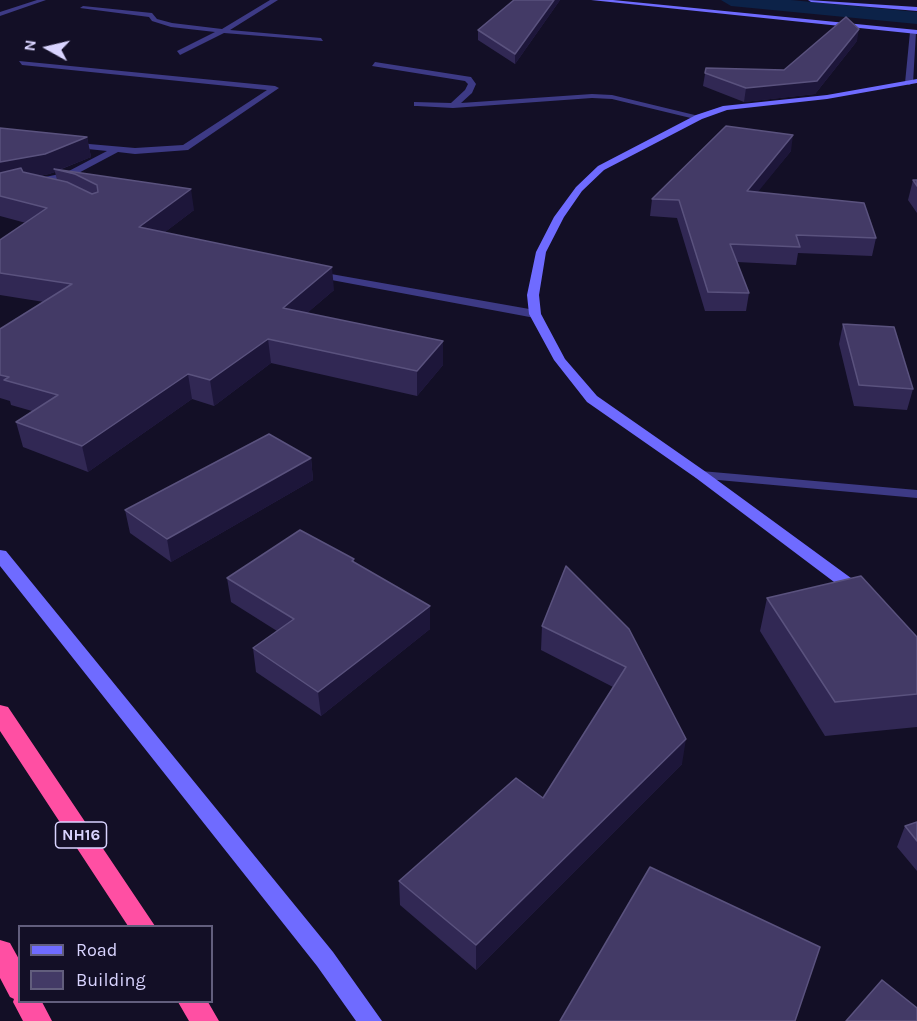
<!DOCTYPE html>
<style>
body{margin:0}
#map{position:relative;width:917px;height:1021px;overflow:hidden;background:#130f26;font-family:Karla,sans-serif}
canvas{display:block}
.legend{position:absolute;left:18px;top:925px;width:195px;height:78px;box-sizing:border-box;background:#130f26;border:2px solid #625e7d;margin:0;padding:8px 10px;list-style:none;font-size:18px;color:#d9d4ff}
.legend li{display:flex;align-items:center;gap:12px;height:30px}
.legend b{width:30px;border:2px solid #625e7d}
.north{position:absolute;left:18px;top:18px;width:60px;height:60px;-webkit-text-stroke:4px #130f26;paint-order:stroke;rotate:278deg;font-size:16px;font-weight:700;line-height:24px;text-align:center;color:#d9d4ff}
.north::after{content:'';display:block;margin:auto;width:21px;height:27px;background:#d9d4ff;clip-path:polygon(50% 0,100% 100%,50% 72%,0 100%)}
</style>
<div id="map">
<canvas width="917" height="1021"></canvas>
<ul class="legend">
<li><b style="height:8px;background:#6f6bff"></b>Road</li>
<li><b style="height:16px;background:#433a66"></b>Building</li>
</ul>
<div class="north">N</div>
</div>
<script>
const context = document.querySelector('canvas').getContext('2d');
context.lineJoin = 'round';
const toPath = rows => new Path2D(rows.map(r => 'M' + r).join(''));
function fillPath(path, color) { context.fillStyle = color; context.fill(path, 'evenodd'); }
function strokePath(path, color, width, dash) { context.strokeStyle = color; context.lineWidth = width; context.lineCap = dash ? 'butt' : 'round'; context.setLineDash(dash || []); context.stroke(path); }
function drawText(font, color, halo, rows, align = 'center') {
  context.font = font + ' Karla,sans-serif'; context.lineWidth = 4.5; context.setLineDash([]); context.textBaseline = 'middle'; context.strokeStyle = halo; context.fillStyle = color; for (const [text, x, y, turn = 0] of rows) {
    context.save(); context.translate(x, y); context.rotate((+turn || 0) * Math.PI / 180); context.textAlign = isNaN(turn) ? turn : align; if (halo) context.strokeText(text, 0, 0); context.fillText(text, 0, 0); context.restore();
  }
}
fillPath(toPath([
 [721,0,791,0,917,12,917,24,731,6,721,0]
]), '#0c2248');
fillPath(toPath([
 [37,0,46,0,0,16,0,12,37,0],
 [270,0,278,0,230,30,321,38,323,41,224,33,180,55,177,51,215,32,171,27,152,21,149,17,80,8,83,6,152,13,157,19,172,23,222,29,270,0],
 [913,30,916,32,913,83,909,85,905,83,910,32,913,30],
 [19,61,275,86,279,88,188,150,135,154,118,152,71,177,0,192,0,186,65,173,107,151,69,147,66,146,66,142,135,148,183,145,267,90,22,65,19,61],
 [375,62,471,77,476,84,472,93,461,103,592,94,612,95,703,117,699,120,612,99,592,98,453,108,417,106,414,106,414,102,451,103,465,90,468,84,465,81,372,66,375,62],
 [314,271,535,310,541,314,535,318,310,276,309,274,314,271],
 [701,471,917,490,917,498,696,478,694,475,696,472,701,471]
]), '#3d3a85');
fillPath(toPath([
 [591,0,613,0,917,30,917,34,591,0],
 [808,0,917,7,917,11,811,2,808,0],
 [917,79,917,83,827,99,727,110,702,119,604,170,582,191,564,217,546,252,539,295,541,314,565,359,597,396,706,472,866,589,868,593,860,598,854,597,696,478,587,402,554,360,529,314,527,295,536,252,554,217,576,187,598,166,696,115,723,106,827,95,917,79],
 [0,550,6,551,333,952,382,1021,356,1021,317,966,0,566,0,550]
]), '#6f6bff');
fillPath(toPath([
 [0,705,8,707,155,926,128,926,0,731,0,705],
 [0,940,10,943,20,961,20,1002,42,1002,52,1021,23,1021,13,1002,14,999,10,997,0,978,0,940],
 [178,1002,208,1002,219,1021,189,1021,178,1002]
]), '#ff4fa3');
fillPath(toPath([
 [514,0,560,0,515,64,478,40,478,30],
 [857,41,815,94,744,102,703,86,706,68,784,70],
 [0,128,87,137,91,157,59,170,194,210,165,232,334,290,307,313,443,341,443,365,417,396,271,363,214,406,192,399,88,472,23,447,16,422,32,411,11,405,10,401,0,398,0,329,44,302,0,295,0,240,26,223,0,216],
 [55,172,57,180,40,176,49,174],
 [791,151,757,192,876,238,872,256,798,253,796,265,737,262,749,293,746,311,705,311,677,218,650,216,652,199],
 [913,180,917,180,917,213,908,200],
 [843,324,913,389,907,410,854,406,839,344],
 [311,458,313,480,171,562,130,533,125,510],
 [354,559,354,562,430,606,430,629,321,716,256,672,253,648,277,631,231,602,227,578],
 [566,566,682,764,476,970,400,905,399,881,543,798,613,687,541,650,542,626],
 [767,598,917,637,917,727,825,736,760,631],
 [917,822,917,871,897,847,905,826]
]), '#312854');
fillPath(toPath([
 [554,0,560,0,515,64,515,54],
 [859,29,857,41,815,94,744,102,746,88,817,81],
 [793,135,791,151,745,208,747,191],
 [87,137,91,157,58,170,54,169,55,172,49,174,0,184,0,162],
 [191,189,194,210,143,249,139,227],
 [332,267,334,290,286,331,283,308],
 [268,339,271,363,214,406,210,380],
 [443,341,443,365,417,396,417,371],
 [188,374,192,399,88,472,82,446],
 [311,458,313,480,171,562,167,539],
 [430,606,430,629,321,716,318,692],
 [686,739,682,764,476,970,476,945]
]), '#1d163a');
const building = toPath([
 [514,0,554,0,515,54,478,30,514,0],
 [846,17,859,29,817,81,746,88,705,73,706,68,784,70,846,17],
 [726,126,793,135,747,191,864,203,876,238,796,235,800,247,730,244,749,293,708,292,679,200,652,199,726,126],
 [0,128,87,137,45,154,0,162,0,128],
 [21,168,23,172,67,182,92,194,98,192,97,185,75,174,54,169,191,189,139,227,332,267,283,308,443,341,417,371,268,339,210,380,188,374,82,446,16,422,58,395,4,380,9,377,0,375,0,329,72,284,0,273,0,240,47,208,0,196,0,173,21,168],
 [913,180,917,180,917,186,913,180],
 [843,324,894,327,913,389,859,385,843,324],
 [269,434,311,458,167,539,125,510,269,434],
 [300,530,354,559,352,561,430,606,318,692,253,648,294,619,227,578,300,530],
 [566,566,629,629,686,739,476,945,399,881,516,778,543,798,626,667,542,626,566,566],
 [861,576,917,637,917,694,835,702,767,598,861,576],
 [917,822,917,841,905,826,917,822],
 [650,867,820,947,795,1021,560,1021,650,867],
 [882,980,917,1008,917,1021,846,1021,882,980]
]);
fillPath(building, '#433a66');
strokePath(building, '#5a527e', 1.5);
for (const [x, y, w] of [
 [81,835,51]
]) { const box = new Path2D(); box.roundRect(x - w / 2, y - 13, w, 26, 4.5); context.fillStyle = '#130f26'; context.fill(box); strokePath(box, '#d9d4ff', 1.5); }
drawText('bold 16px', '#d9d4ff', null, [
 ["NH16",81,835]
]);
</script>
